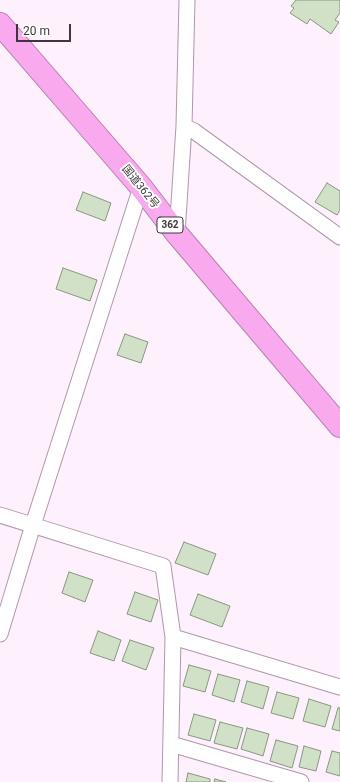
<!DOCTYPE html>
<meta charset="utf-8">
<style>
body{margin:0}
#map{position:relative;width:340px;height:782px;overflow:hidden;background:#fef0fc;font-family:Roboto,sans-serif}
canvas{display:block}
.scale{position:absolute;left:16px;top:24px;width:55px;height:18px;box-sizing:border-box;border:2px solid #3f363d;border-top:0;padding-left:5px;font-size:12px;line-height:14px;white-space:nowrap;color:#3f363d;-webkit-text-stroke:3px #fff;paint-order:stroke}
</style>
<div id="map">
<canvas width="340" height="782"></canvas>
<div class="scale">20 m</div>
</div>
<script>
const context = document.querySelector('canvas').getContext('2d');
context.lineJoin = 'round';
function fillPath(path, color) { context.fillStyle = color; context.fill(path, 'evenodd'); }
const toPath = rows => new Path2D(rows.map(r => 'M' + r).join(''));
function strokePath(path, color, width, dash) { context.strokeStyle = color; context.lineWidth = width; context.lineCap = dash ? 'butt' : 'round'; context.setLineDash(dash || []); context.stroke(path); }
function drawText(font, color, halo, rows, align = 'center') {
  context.font = font + ' Roboto,"Noto Sans JP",sans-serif'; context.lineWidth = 4; context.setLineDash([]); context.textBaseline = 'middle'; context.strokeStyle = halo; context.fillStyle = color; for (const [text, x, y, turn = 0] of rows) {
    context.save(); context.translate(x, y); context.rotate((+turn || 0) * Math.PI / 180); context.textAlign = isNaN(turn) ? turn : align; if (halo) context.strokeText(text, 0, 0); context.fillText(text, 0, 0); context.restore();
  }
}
const building = toPath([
 [296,0,340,0,340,13,335,20,339,22,331,34,310,19,307,24,290,13,294,8,291,6,296,0],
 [327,183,340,191,340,210,337,215,315,202,327,183],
 [83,192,111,203,105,221,76,210,83,192],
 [63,268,97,280,90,301,56,289,63,268],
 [125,334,148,342,141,363,117,355,125,334],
 [184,542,216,554,208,575,175,563,184,542],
 [69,572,93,580,85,602,62,593,69,572],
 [135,592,158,600,151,622,127,614,135,592],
 [198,594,230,606,222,627,190,615,198,594],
 [98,631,121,640,114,661,90,653,98,631],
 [130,640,154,648,146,670,122,661,130,640],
 [189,665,211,671,205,692,183,686,189,665],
 [218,674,240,680,234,702,212,695,218,674],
 [247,681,269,687,263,709,241,702,247,681],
 [277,692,299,698,293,719,271,713,277,692],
 [309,699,331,706,325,727,303,721,309,699],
 [338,708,340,708,340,731,332,729,338,708],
 [194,714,216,720,210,741,188,735,194,714],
 [220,722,243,728,237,749,214,743,220,722],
 [247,728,269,734,263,756,241,749,247,728],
 [276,740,298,746,292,768,270,761,276,740],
 [304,746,321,751,316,771,299,767,304,746],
 [332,751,340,753,340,776,326,772,332,751],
 [188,773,210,779,210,782,186,782,188,773],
 [215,779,226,782,214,782,215,779]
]);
fillPath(building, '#d1e1c8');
strokePath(building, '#889780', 1);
const street = toPath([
 [184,126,194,131,340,237],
 [177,234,184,126,187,0],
 [0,515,163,566,173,637,170,782],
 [0,634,33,525,141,187],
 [173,637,340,687],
 [171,744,301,782]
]);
const highway = toPath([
 [0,24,141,187,177,234,340,426]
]);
strokePath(street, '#ae98aa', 17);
strokePath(highway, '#b881b0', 24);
strokePath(street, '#fff', 15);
strokePath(highway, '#f9a9ee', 22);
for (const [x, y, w] of [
 [170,225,26]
]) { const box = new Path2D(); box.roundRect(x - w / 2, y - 8, w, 16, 3); context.fillStyle = '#fff'; context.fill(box); strokePath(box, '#3f363d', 1); }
drawText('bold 10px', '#3f363d', null, [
 ["362",170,225]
]);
drawText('11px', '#3f363d', '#fff', [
 ["国道362号",140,187,51]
]);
</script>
